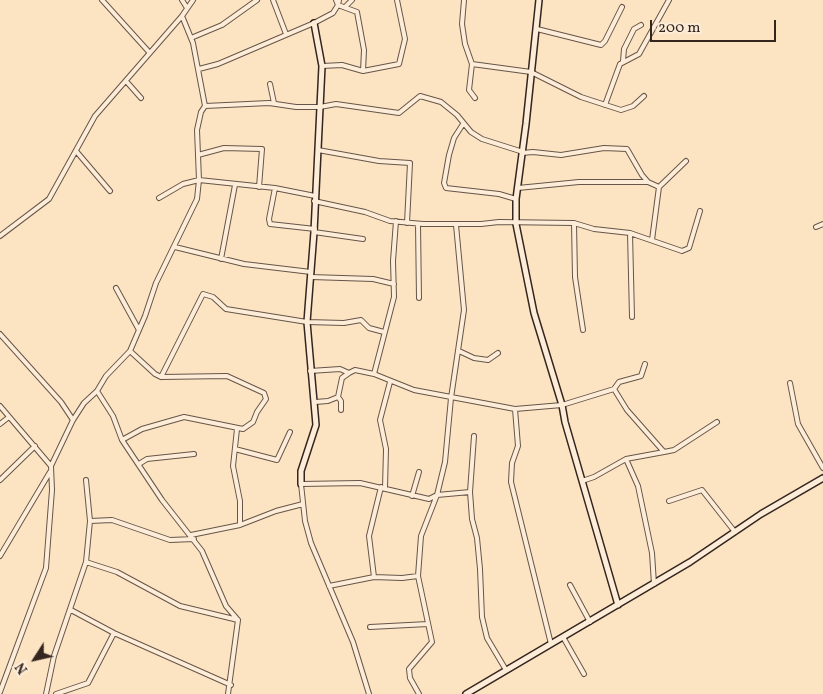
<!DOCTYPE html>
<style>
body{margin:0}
#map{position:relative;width:823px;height:694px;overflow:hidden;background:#fce4c3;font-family:Vollkorn,serif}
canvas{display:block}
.north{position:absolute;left:10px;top:634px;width:50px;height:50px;-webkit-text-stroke:4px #fdedd8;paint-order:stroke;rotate:235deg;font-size:14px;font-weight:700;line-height:20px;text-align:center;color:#34251f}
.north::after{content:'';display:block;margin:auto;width:18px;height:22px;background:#34251f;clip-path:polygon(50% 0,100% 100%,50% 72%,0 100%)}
.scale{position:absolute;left:650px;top:20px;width:126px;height:22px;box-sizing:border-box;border:2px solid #34251f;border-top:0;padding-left:6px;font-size:15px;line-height:18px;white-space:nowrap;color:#34251f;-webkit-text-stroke:4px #fdedd8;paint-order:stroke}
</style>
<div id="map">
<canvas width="823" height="694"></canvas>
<div class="north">N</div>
<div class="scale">200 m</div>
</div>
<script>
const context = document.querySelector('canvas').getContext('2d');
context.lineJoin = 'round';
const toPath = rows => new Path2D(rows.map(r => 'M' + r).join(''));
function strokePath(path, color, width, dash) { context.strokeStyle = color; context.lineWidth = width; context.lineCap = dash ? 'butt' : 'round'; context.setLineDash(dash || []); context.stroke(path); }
const street = toPath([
 [102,0,149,52],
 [182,0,187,8],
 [273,0,286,34],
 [336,0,338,5,339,0],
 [464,0,462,24,465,44,472,64,469,90,475,98],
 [345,7,352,0],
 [537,29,601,45,605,41,622,7],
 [191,38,222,25,257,0],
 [623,61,624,49,634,29,641,25],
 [472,64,531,72,581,97,621,110,633,106,644,96],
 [322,66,342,65,363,71,399,64,405,39,397,0],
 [199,69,218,64,314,23,333,13,338,5,357,12,364,50,363,71],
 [126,81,141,98],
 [270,84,274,103],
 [605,105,620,64,639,54,669,0],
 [205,106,269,103,296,107,320,107,336,104,399,113,420,96,441,102,457,115,471,132,482,139,523,152],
 [463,124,454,138,449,155,444,183,446,188,499,194,516,199],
 [318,150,379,161,410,163,407,223],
 [76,151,110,191],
 [522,153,533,152,561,155,604,148,627,149,642,175,648,182,659,187],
 [198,155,224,148,262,149,259,187],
 [275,188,269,219,270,224,315,229],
 [518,188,579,182,648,182],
 [159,198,183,184,199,180,275,188,315,196],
 [314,201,365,212,390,221,423,224,481,224,499,222,574,223,594,229,630,233,682,251,689,248,700,211],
 [396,221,393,261,394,297,374,374,414,390,515,409,562,405,614,389,619,382,641,376,645,364],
 [574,223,575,277,583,330],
 [418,224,419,298],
 [816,227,823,224],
 [314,232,363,239],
 [630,233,632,317],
 [0,236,49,199,95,116,182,16,193,0],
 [652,240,659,187,686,161],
 [175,247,244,264,311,272],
 [221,259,235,185],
 [311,277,373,279,394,284],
 [116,288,139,330],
 [0,334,61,402,73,420],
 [459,351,474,358,488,360,498,353],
 [310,371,340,369,349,373],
 [161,377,203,294,213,297,226,309,307,322,344,323,361,320,369,328,384,332],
 [790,383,798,424,823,468],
 [97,391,106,376,130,351,145,316,156,283,197,199,199,180,197,130,201,112,205,106,193,43,182,16],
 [338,397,341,401,341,410],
 [315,402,328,401,338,397,342,378,349,373,355,370,374,374],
 [0,406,51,466],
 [515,409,518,446,512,463,511,482,551,644],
 [0,424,9,417],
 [237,429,233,466,240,501,240,525],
 [474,436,470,492,472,519,477,538,480,569,482,617,487,638,506,670],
 [122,440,142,429,184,417,243,429,253,422,257,412,266,399,264,393,227,376,161,377,155,374,130,351],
 [235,449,277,460,290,432],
 [664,452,674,450,717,422],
 [626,459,638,486,652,553,654,584],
 [139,464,147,459,194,454],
 [0,480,35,446],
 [582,481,594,477,626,459,664,452,627,410,614,389],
 [385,488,386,449,380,420,390,382],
 [412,496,419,472],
 [669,501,702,490,735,532],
 [90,521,112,520,170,540,194,539],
 [191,535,240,525,276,511,303,504],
 [0,556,50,472],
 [86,562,117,572,180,606,238,620],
 [374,577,369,536,381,487],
 [570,585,590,622],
 [329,586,374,577,402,578,418,576],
 [71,610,114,633,231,685],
 [370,627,428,624],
 [563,637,584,674],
 [0,692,46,568,52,490,51,466,73,420,84,403,97,391,113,416,122,440,162,500,202,551,226,606,238,620,228,694],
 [46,694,54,656,86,562,90,521,86,480],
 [56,694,88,683,114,633],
 [369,694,353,642,311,543,305,521,301,484,360,483,429,499,437,495,470,492],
 [419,694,410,678,409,669,432,642,418,576,421,536,437,495,445,462,451,398,464,310,456,225]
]);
const secondary = toPath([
 [539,0,526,124,516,199,516,224,534,313,562,405,565,422,618,605],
 [301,484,301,471,316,425,307,322,314,232,322,66,314,23],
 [466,694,690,562,761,514,823,478]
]);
strokePath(street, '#665548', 6);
strokePath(secondary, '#34251f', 8);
strokePath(street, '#fdedd8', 4);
strokePath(secondary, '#fdedd8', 5);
</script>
